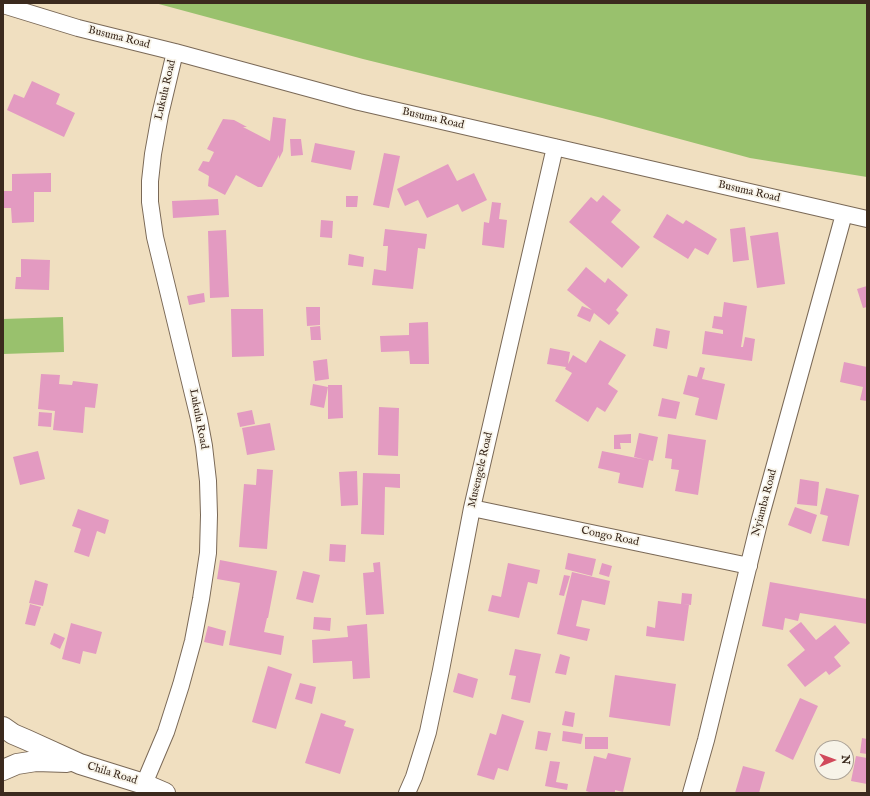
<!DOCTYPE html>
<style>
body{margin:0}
#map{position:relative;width:870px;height:796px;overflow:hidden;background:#f0dfc0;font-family:"IM FELL English",serif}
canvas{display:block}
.frame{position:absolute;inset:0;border:4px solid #3b2a1e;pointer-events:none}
.north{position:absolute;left:814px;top:740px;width:40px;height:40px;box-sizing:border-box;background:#f7f3e8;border:1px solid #aca397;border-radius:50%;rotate:89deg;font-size:11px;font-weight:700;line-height:16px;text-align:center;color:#3b2a1e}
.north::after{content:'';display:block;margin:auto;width:14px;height:18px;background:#d1495b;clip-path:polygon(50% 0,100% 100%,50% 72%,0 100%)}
</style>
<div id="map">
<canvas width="870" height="796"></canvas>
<div class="frame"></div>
<div class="north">N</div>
</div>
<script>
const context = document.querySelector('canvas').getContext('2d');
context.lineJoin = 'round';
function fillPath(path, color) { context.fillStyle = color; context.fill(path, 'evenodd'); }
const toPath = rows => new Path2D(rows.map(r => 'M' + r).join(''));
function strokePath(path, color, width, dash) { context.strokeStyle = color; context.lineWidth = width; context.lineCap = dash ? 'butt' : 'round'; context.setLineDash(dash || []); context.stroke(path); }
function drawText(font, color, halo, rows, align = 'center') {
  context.font = font + ' "IM FELL English",serif'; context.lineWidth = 3.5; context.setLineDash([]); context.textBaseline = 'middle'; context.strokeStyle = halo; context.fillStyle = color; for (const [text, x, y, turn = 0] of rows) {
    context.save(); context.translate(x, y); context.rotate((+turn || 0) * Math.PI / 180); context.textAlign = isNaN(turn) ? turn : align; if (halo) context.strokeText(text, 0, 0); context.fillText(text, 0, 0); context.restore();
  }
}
fillPath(toPath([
 [155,3,867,3,867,177,750,158,602,118,363,59],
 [63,317,64,352,3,354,3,319]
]), '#99c16d');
fillPath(toPath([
 [32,81,60,94,56,104,75,113,64,137,7,110,14,94,24,98],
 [273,117,286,119,283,151,279,159,279,155,262,187,258,187,236,175,225,195,208,186,209,176,198,170,203,161,209,162,214,152,207,149,223,119,234,120,247,127,243,127,270,141],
 [290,139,301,139,303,155,291,156],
 [315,143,355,151,351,170,311,162],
 [384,153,400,156,389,208,373,205],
 [448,164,457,181,474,173,487,200,462,212,458,204,427,218,418,200,405,206,397,189],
 [51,173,51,192,34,192,34,222,12,223,11,208,3,208,3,191,12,191,12,174],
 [603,195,621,210,611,222,640,247,622,268,569,222,591,197,597,202],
 [346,196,358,196,357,207,346,207],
 [218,199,219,215,173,218,172,201],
 [492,202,501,203,499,219,507,220,504,248,482,245,484,222,489,223],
 [667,214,683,224,686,220,717,239,708,255,695,248,688,259,653,237],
 [321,220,333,221,332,238,320,237],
 [745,227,749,260,733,262,730,229],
 [385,229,427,234,425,249,418,248,413,289,372,285,374,269,386,271,388,246,383,246],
 [226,230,229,297,210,298,208,231],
 [778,232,785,284,757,288,750,236],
 [349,254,364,257,363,267,348,265],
 [21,259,50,260,49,290,15,289,16,277,21,277],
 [586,267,605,283,608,278,628,295,616,310,619,313,609,325,594,313,590,322,577,316,582,306,592,310,567,290],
 [867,286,867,307,863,308,857,289],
 [204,293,205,302,189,305,187,296],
 [724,302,747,306,741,347,743,347,745,337,755,339,752,361,702,354,705,331,723,334,723,330,712,328,714,316,722,317],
 [306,307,320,307,320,325,307,326],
 [231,309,263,309,264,356,232,357],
 [428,322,429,364,410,364,409,351,381,352,380,336,409,335,409,323],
 [320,326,321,340,311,340,310,327],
 [656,328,670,331,667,349,653,346],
 [600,340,626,355,608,384,618,391,605,412,597,407,588,422,555,401,572,373,565,369,566,367,547,364,550,348,570,352,568,364,573,355,586,363],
 [327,359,329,379,315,381,313,361],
 [844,362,867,367,867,401,860,400,863,387,840,382],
 [700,367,705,368,702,379,725,384,717,420,695,415,699,398,683,394,688,375,697,377],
 [41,374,60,375,59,384,72,385,73,381,98,384,95,408,85,407,83,433,53,430,55,411,38,409],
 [313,384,328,387,324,408,310,405],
 [328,385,342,385,343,418,328,419],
 [662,398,680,402,676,419,658,416],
 [379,407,399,408,398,456,378,455],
 [252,410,255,424,240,427,237,413],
 [39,412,52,413,51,427,38,426],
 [270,423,275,450,247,455,242,428],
 [639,433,658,437,653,461,649,460,643,488,618,483,620,473,598,468,602,451,646,460,634,457],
 [631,434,631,443,620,443,621,449,614,449,614,435],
 [668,434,706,440,698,495,675,491,679,470,671,469,672,459,665,458],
 [38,451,45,479,20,485,13,457],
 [257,469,273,470,267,549,239,547,244,484,256,485],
 [357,471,358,505,341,506,339,472],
 [363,473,400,474,400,488,385,487,384,535,361,534],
 [800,479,819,482,817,506,797,504],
 [826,488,859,495,849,546,822,541,828,516,820,514],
 [795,507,817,515,811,534,788,525],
 [78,509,109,520,105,534,97,531,89,557,74,552,81,529,72,526],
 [330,544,346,545,345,562,329,561],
 [568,553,596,559,592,576,565,569],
 [220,560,277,571,268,618,267,618,264,632,284,636,281,655,229,645,240,583,217,579],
 [380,562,384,614,366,615,363,573,374,572,373,563],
 [508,563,540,570,537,584,528,582,519,618,488,611,492,595,501,597],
 [602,563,612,566,609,577,599,574],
 [303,571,320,575,313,603,296,599],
 [572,572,610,581,605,605,582,600,576,626,590,629,587,641,557,634],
 [564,575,570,576,564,596,559,595],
 [35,580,48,584,43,606,29,603],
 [770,582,867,599,867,624,800,613,798,621,785,618,783,630,762,626],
 [682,593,692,594,691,605,681,604],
 [658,601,689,605,684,641,646,636,647,626,655,628],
 [30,604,41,607,35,626,25,624],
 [314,617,331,618,330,631,313,629],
 [801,622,816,640,835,625,850,643,834,657,841,666,829,675,826,671,805,687,787,665,805,650,789,631],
 [71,623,102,632,96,654,83,651,80,664,62,659],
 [367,624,370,678,353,679,352,661,313,663,312,640,348,637,347,626],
 [208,626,226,631,223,646,204,642],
 [54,633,65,638,60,649,50,644],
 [515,649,541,654,530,703,511,699,516,676,509,675],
 [560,654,570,657,566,675,555,673],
 [268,666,292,674,276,729,252,722],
 [458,673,478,679,473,698,453,692],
 [615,675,676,684,670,726,609,717],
 [300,683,316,687,312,704,295,699],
 [800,698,818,706,793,760,775,751],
 [565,711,575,713,573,727,562,725],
 [321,713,346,721,344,726,354,729,340,774,305,763],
 [502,714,524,721,508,771,498,768,494,780,477,775,490,733,496,735],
 [538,731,551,733,547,751,535,749],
 [563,731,583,734,581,744,562,741],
 [585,737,608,737,608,749,585,749],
 [862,738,867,739,867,754,860,753],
 [608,753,631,758,623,792,615,790,615,793,592,793,586,791,594,756,606,759],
 [856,756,867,758,867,784,851,781],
 [550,761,560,762,556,782,568,784,567,790,545,786],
 [743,766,765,772,759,793,735,793]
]), '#e39ac1');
const minor = toPath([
 [3,5,78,28,175,52,359,102,867,219],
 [472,508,749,566],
 [144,784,166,732,181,685,193,641,201,599,208,553,209,515,208,481,204,446,199,419,155,237,150,202,150,181,153,154,160,115,175,52],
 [407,793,414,777,428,732,441,670,472,508,555,147],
 [691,793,706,740,760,519,844,214]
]);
const tertiary = toPath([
 [3,727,13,734,27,740,80,764,144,784,165,793],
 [3,770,17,764,36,761,67,762]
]);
strokePath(minor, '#7a6957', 18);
strokePath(tertiary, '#7a6957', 22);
strokePath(minor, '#fff', 16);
strokePath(tertiary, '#fff', 20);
drawText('11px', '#3b2a1e', '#f7f3e8', [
 ["Busuma Road",119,38,14],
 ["Lukulu Road",166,90,-77],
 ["Busuma Road",433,119,13],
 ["Busuma Road",749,192,13],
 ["Lukulu Road",198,419,79],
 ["Musengele Road",481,470,-77],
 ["Nyiamba Road",765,503,-75],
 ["Congo Road",610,537,12],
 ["Chila Road",112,774,17]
]);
</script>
